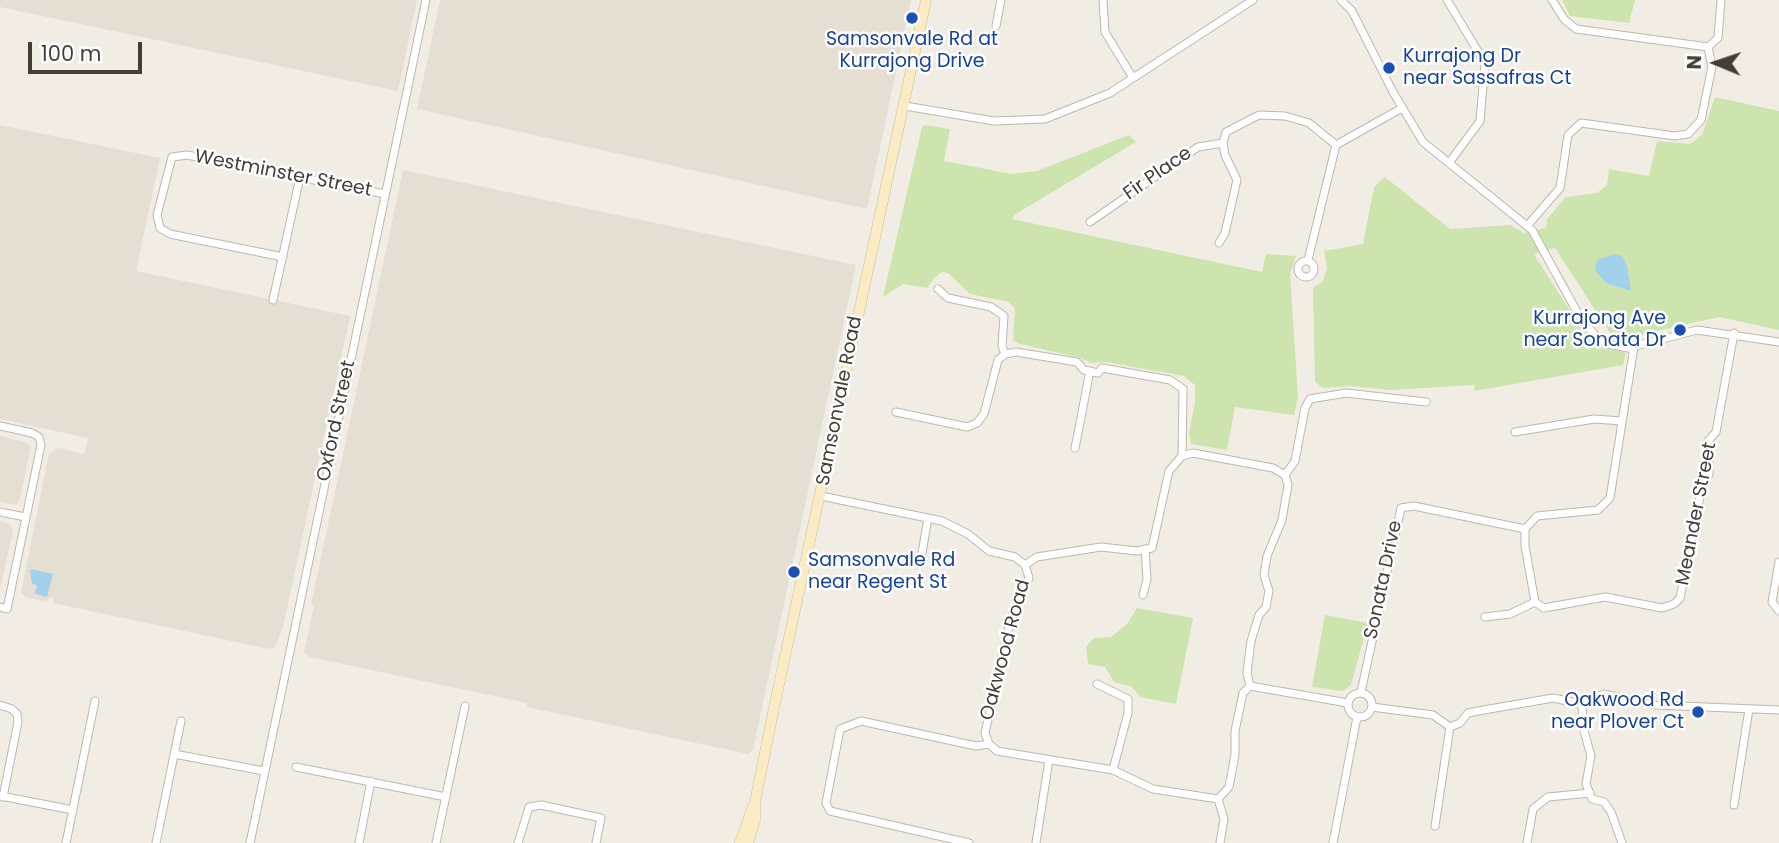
<!DOCTYPE html>
<style>
body{margin:0}
#map{position:relative;width:1779px;height:843px;overflow:hidden;background:#f1ede4;font-family:Poppins,sans-serif}
canvas{display:block}
.north{position:absolute;left:1681px;top:28px;width:70px;height:70px;-webkit-text-stroke:5px #fff;paint-order:stroke;rotate:272deg;font-size:19px;font-weight:700;line-height:28px;text-align:center;color:#433d35}
.north::after{content:'';display:block;margin:auto;width:24px;height:32px;background:#433d35;clip-path:polygon(50% 0,100% 100%,50% 72%,0 100%)}
.scale{position:absolute;left:28px;top:42px;width:114px;height:32px;box-sizing:border-box;border:4px solid #433d35;border-top:0;padding-left:9px;font-size:21px;line-height:24px;white-space:nowrap;color:#433d35;-webkit-text-stroke:5px #fff;paint-order:stroke}
</style>
<div id="map">
<canvas width="1779" height="843"></canvas>
<div class="north">N</div>
<div class="scale">100 m</div>
</div>
<script>
const context = document.querySelector('canvas').getContext('2d');
context.lineJoin = 'round';
function fillPath(path, color) { context.fillStyle = color; context.fill(path, 'evenodd'); }
const toPath = rows => new Path2D(rows.map(r => 'M' + r).join(''));
function strokePath(path, color, width, dash) { context.strokeStyle = color; context.lineWidth = width; context.lineCap = dash ? 'butt' : 'round'; context.setLineDash(dash || []); context.stroke(path); }
function drawText(font, color, halo, rows, align = 'center') {
  context.font = font + ' Poppins,sans-serif'; context.lineWidth = 5; context.setLineDash([]); context.textBaseline = 'middle'; context.strokeStyle = halo; context.fillStyle = color; for (const [text, x, y, turn = 0] of rows) {
    context.save(); context.translate(x, y); context.rotate((+turn || 0) * Math.PI / 180); context.textAlign = isNaN(turn) ? turn : align; if (halo) context.strokeText(text, 0, 0); context.fillText(text, 0, 0); context.restore();
  }
}
fillPath(toPath([
 [0,0,417,0,398,91,0,7],
 [440,0,911,0,867,209,417,109],
 [0,125,160,158,136,271,350,316,283,627,275,647,269,649,53,603,53,597,49,597,47,602,26,597,21,593,49,454,58,448,84,454,88,438,0,419],
 [403,170,856,265,753,750,748,754,527,707,527,703,310,657,304,653,314,606,311,605],
 [0,436,25,442,31,446,20,499,16,505,0,502],
 [0,521,11,525,13,531,0,589]
]), '#e5ded3');
fillPath(toPath([
 [1562,0,1635,0,1629,23,1570,16],
 [1715,97,1779,111,1779,330,1719,317,1630,337,1610,333,1555,248,1534,254,1582,330,1602,347,1626,353,1623,365,1474,391,1475,385,1390,390,1351,386,1323,388,1315,382,1313,288,1323,281,1327,268,1324,251,1363,244,1374,187,1385,177,1450,229,1510,225,1524,233,1546,228,1547,219,1566,197,1597,193,1607,185,1609,169,1649,176,1657,141,1690,144,1702,135],
 [925,125,950,129,944,161,1012,174,1037,171,1129,135,1136,142,1014,215,1012,219,1262,272,1266,254,1296,256,1290,274,1298,397,1294,415,1235,407,1227,450,1191,444,1189,433,1195,402,1195,385,1184,376,1106,362,1091,363,1081,358,1020,344,1013,340,1015,309,1009,302,970,294,948,273,942,272,933,279,927,288,903,284,883,297,922,127],
 [1137,608,1193,618,1176,704,1140,697,1132,687,1114,682,1105,667,1088,664,1086,647,1094,638,1111,637,1127,624],
 [1325,615,1368,623,1351,685,1343,691,1312,687]
]), '#cee4af');
fillPath(toPath([
 [1615,254,1622,256,1627,265,1631,291,1606,283,1595,270,1597,260],
 [30,569,53,574,47,597,35,594,37,585,32,584]
]), '#a3d1eb');
const street = toPath([
 [1103,0,1105,32,1133,78],
 [1341,0,1352,11,1393,92,1423,142,1532,230,1582,321,1603,343,1628,348,1697,330,1779,342],
 [1447,0,1485,63,1480,121,1449,163],
 [1552,0,1564,19,1576,29,1708,47,1718,38,1721,0],
 [996,26,1001,0],
 [905,106,994,121,1045,119,1110,93,1253,0],
 [1090,222,1198,147,1223,143,1226,132,1259,115,1285,116,1309,123,1336,145],
 [1527,226,1560,188,1568,135,1581,123,1675,136,1688,134,1701,120,1712,67,1708,47],
 [1219,243,1225,233,1237,180,1225,155,1223,143],
 [283,257,170,234,160,228,157,215,172,157,187,155,385,194],
 [1308,260,1336,145,1402,108],
 '1298 269a8 8 0 1 1 16 0a8 8 0 1 1-16 0Z',
 [938,289,948,298,991,307,1004,316,1002,346,1005,354],
 [273,300,300,177],
 [896,412,967,427,977,423,984,414,998,360,1005,354,1016,352,1077,362,1084,370,1098,373,1102,368,1170,380,1183,389,1182,456],
 [0,426,32,433,39,437,41,445,7,609,0,607],
 [1515,432,1594,419,1622,421],
 [1075,448,1090,371],
 [1182,456,1193,453,1273,468,1285,475,1288,485,1282,520,1267,556,1264,575,1269,591,1266,607,1259,615,1251,641,1247,673,1250,686],
 [1285,475,1295,461,1305,408,1310,399,1346,393,1426,402],
 [821,496,942,521,968,534,989,551,1015,557,1025,565,1029,578,1011,618,985,733,989,744,997,751,1113,770,1153,789,1218,799,1229,787,1235,755,1235,731,1243,693,1250,686,1348,703],
 [0,512,25,517],
 [1525,529,1525,546,1535,602,1544,608,1605,597,1662,608,1674,604,1680,598,1702,487,1709,474,1708,441,1716,432,1734,333],
 [922,553,928,518],
 [1779,562,1772,602,1779,611],
 [1025,565,1037,557,1101,547,1137,551,1152,548,1169,471,1182,456],
 [1143,595,1147,579,1145,549],
 [1485,617,1510,614,1535,602],
 [1097,684,1128,699,1128,713,1113,770],
 [1361,692,1401,508,1414,506,1525,529,1537,516,1598,510,1610,498,1634,347],
 '1348 705a12 12 0 1 1 24 0a12 12 0 1 1-24 0Z',
 [1582,704,1583,727,1591,756,1586,784,1592,799,1604,802,1611,812,1622,843],
 [0,705,12,709,17,714,18,722,3,797],
 [1372,707,1433,715,1450,727,1460,723,1468,713,1478,711,1553,698,1582,704,1604,694,1656,705,1779,710],
 [174,754,264,771],
 [296,767,446,797],
 [1,796,73,810],
 [1218,799,1224,819,1220,843],
 [1734,805,1749,709],
 [1435,826,1450,727],
 [66,843,95,701],
 [156,843,181,721],
 [250,843,426,0],
 [359,843,371,781],
 [436,843,465,706],
 [518,843,529,807,541,805,601,818,596,843],
 [969,843,830,811,826,803,840,729,861,721,976,746,989,744],
 [1036,843,1049,760],
 [1333,843,1357,717],
 [1527,843,1533,809,1548,797,1590,793]
]);
const secondary = toPath([
 [740,843,753,806],
 [748,843,755,821,755,802,775,703,926,0]
]);
strokePath(street, '#bfb7ab', 9);
strokePath(secondary, '#cfbd96', 11);
strokePath(street, '#fff', 7);
strokePath(secondary, '#fbebc4', 10);
for (const [x, y, r, color] of [
 [912,18,7,"#1a4fb4"],
 [1389,68,7,"#1a4fb4"],
 [1680,330,7,"#1a4fb4"],
 [794,572,7,"#1a4fb4"],
 [1698,712,7,"#1a4fb4"]
]) { const dot = new Path2D(); dot.arc(x, y, r, 0, 2 * Math.PI); context.fillStyle = color; context.fill(dot); strokePath(dot, '#fff', 2.5); }
drawText('19px', '#164399', '#fff', [
 ["Samsonvale Rd at",912,40,"center"],
 ["Kurrajong Drive",912,62,"center"],
 ["Kurrajong Dr",1403,57],
 ["near Sassafras Ct",1403,79],
 ["Kurrajong Ave",1666,319,"right"],
 ["near Sonata Dr",1666,341,"right"],
 ["Samsonvale Rd",808,561],
 ["near Regent St",808,583],
 ["Oakwood Rd",1684,701,"right"],
 ["near Plover Ct",1684,723,"right"]
], 'left');
drawText('19px', '#433d35', '#fff', [
 ["Westminster Street",283,174,11],
 ["Fir Place",1158,174,-35],
 ["Samsonvale Road",840,401,-79],
 ["Oxford Street",337,421,-78],
 ["Meander Street",1697,514,-79],
 ["Sonata Drive",1384,580,-78],
 ["Oakwood Road",1006,650,-75]
]);
</script>
